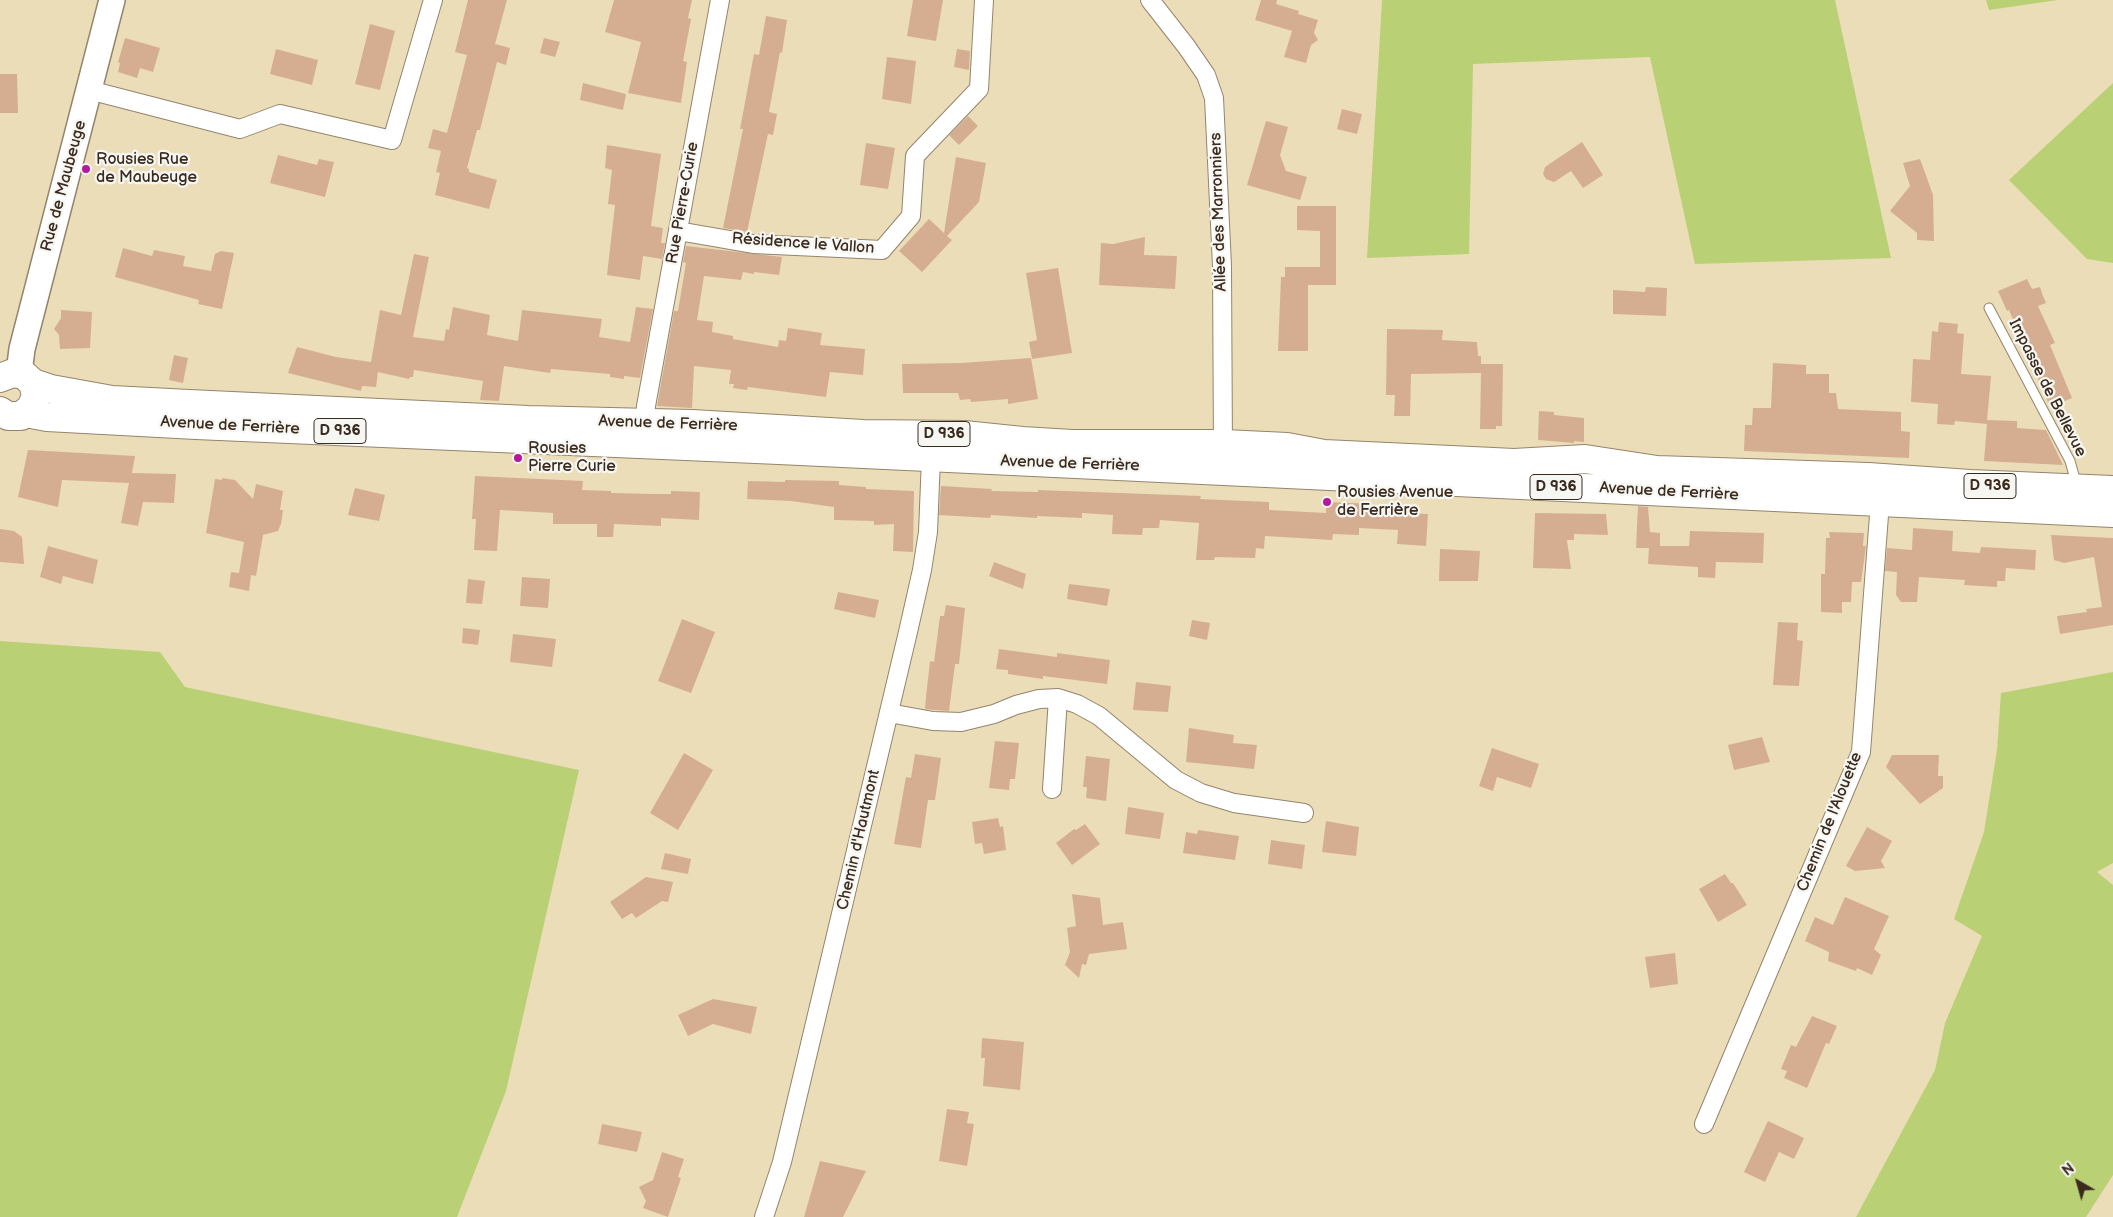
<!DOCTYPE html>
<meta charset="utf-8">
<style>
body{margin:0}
#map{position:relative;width:2113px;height:1217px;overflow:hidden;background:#ecddb9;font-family:"Balsamiq Sans",sans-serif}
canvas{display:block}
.north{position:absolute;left:2053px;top:1157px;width:50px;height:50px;-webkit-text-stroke:4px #f6f6f2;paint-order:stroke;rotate:322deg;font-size:14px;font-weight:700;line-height:20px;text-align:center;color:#3b2a1e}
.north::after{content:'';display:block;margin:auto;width:18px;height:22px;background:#3b2a1e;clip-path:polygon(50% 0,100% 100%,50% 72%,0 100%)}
</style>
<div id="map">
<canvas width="2113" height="1217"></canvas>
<div class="north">N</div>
</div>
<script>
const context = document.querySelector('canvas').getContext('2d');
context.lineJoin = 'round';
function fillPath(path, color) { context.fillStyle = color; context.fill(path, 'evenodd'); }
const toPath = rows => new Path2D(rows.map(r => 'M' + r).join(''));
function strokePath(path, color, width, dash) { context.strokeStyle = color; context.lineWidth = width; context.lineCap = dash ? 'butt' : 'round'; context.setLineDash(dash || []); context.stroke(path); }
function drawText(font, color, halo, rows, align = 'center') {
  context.font = font + ' "Balsamiq Sans",sans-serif'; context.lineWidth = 4.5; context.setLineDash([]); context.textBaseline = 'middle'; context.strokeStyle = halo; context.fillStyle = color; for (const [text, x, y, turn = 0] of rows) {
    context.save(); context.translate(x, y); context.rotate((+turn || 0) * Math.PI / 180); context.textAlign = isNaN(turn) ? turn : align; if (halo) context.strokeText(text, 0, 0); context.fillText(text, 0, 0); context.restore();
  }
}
fillPath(toPath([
 [1382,0,1835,0,1891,258,1695,264,1650,57,1473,64,1469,254,1367,258],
 [1986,0,2058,0,1989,10],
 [2113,83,2113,263,2087,259,2009,180],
 [0,641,160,652,185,687,579,770,506,1091,457,1217,0,1217],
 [2113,672,2113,863,2097,872,2113,885,2113,1175,2086,1217,1856,1217,1935,1070,1945,1023,1982,936,1954,919,1984,832,1997,750,2001,693]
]), '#b9d075');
fillPath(toPath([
 [468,0,507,0,495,44,510,48,506,65,497,62,480,130,477,130,467,168,469,169,469,172,497,180,489,209,435,195,440,173,436,172,441,151,428,148,433,129,447,133,467,55,455,52],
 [614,0,692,0,688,18,691,19,683,61,687,62,681,103,628,93,641,42,605,32],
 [913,0,943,0,936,41,907,36],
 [1261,0,1277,0,1276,4,1299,11,1298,14,1318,20,1314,33,1318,40,1311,45,1306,63,1284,57,1292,31,1255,20],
 [766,16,787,20,782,53,780,52,769,112,777,114,773,135,768,134,747,232,723,228,743,129,740,129,754,54,759,55],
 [370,24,395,31,380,90,355,84],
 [125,38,160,48,153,72,140,68,137,78,118,72,120,63,118,62],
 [544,38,560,42,555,57,540,53],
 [276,49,318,60,312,85,270,74],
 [957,49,970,51,969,70,954,67],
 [887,57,916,61,911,104,882,99],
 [0,74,17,74,18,113,0,113],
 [583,83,626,94,623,110,580,100],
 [1342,109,1362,114,1357,134,1337,129],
 [968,116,978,126,959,145,949,135],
 [1266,121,1288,127,1280,155,1286,171,1307,177,1300,200,1247,185],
 [1582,142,1603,175,1583,188,1571,171,1554,182,1546,179,1543,174,1545,167],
 [866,143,895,148,888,189,860,185],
 [607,145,661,154,651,226,663,228,661,243,665,243,662,259,643,256,640,280,607,275,615,205,608,204,612,170,605,168],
 [278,155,317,165,319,159,334,162,325,197,270,183],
 [956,157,986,163,979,202,947,236,952,240,922,272,899,251,929,219,944,233],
 [1920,159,1933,195,1934,241,1917,240,1917,233,1890,211,1910,186,1903,163],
 [1297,206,1336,206,1336,285,1308,285,1308,351,1278,351,1281,277,1285,277,1285,267,1320,267,1320,231,1297,230],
 [1145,237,1144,255,1177,256,1175,289,1099,285,1101,243,1113,244],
 [686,246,782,257,779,275,754,272,754,274,743,272,741,280,704,276,697,320,713,322,712,332,733,336,733,339,778,347,779,340,786,341,788,328,822,333,820,345,865,349,863,375,830,372,826,397,748,387,747,390,733,388,734,384,729,384,731,370,694,366,692,408,657,406,674,311,678,311,686,263,683,262],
 [123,248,152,256,154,250,185,256,183,266,211,271,215,254,221,251,234,253,222,309,198,304,199,300,115,277],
 [414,254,429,257,413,337,444,341,446,329,449,330,453,307,490,315,487,335,518,341,522,310,602,319,599,337,630,342,636,307,653,309,640,378,624,376,624,379,610,377,610,374,551,369,550,373,504,366,499,401,480,400,483,381,414,370,413,377,410,377,409,379,378,372,376,387,362,386,361,391,288,373,297,347,336,357,371,362,380,310,401,315],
 [1058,268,1072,353,1032,359,1029,342,1037,340,1026,273],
 [2027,279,2032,289,2040,287,2043,296,2046,303,2038,306,2055,343,2050,345,2072,398,2050,407,2009,310,2007,311,1998,291],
 [1646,287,1667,288,1666,316,1613,314,1613,290,1645,292],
 [61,310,92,312,90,348,60,349,59,335,54,329,61,318],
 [1939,322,1958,324,1957,333,1964,334,1961,374,1991,376,1987,420,2017,421,2017,428,2046,430,2063,465,1984,461,1987,424,1955,421,1954,425,1937,424,1938,404,1911,402,1913,359,1930,360,1932,331,1938,332],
 [1387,329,1443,330,1442,340,1477,342,1478,356,1481,356,1481,364,1503,364,1502,426,1496,426,1496,429,1480,429,1481,373,1411,374,1410,416,1394,416,1395,395,1386,395],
 [174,355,188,358,183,383,169,380],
 [1031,358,1038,399,1008,404,1008,399,971,402,970,399,960,400,958,393,903,393,902,364,961,363],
 [1773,363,1806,365,1806,374,1829,374,1829,393,1836,393,1838,409,1901,412,1901,431,1910,432,1909,458,1744,451,1745,425,1752,425,1753,408,1771,408],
 [1539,411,1554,412,1554,415,1584,418,1584,442,1574,441,1574,443,1538,440],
 [28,450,135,456,132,473,176,474,174,503,143,502,138,526,121,523,129,483,62,480,58,507,18,497],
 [475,476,583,481,582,490,611,491,611,493,655,494,671,494,671,491,700,492,699,520,661,518,661,526,614,524,613,537,597,537,597,524,553,524,553,513,500,510,497,551,474,550,476,519,472,519],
 [222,478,235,480,253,499,256,484,283,491,280,510,283,510,281,524,278,531,263,535,256,576,251,575,249,591,229,587,231,572,239,573,244,542,206,533,215,479,222,480],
 [785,480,839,481,839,485,866,487,866,489,914,491,913,552,893,551,894,524,874,525,874,521,834,520,834,507,791,501,747,499,748,481,785,482],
 [941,486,992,489,991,491,1038,492,1038,490,1201,496,1200,499,1269,502,1269,510,1326,513,1326,502,1376,504,1376,512,1428,514,1426,546,1397,544,1398,530,1359,528,1359,535,1333,534,1332,540,1265,536,1264,549,1256,548,1255,558,1215,557,1214,560,1196,560,1199,523,1160,520,1159,528,1143,528,1142,535,1112,534,1113,515,1082,513,1082,518,1037,516,1037,518,991,515,990,518,939,515],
 [355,488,385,495,379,521,348,515],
 [1638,506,1648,507,1650,532,1660,533,1660,546,1689,546,1690,531,1764,533,1763,563,1716,562,1715,578,1698,577,1698,567,1648,564,1649,548,1636,548],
 [1535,513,1606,514,1608,535,1574,534,1574,540,1567,540,1571,569,1533,568],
 [1913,528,1953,531,1952,551,1980,553,1981,547,2036,550,2035,570,2006,568,2005,581,1997,581,1997,587,1964,585,1965,580,1919,577,1917,602,1901,602,1896,595,1897,572,1885,571,1887,548,1912,550],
 [0,529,14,531,22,537,24,564,0,562],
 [1829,532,1864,533,1863,546,1866,546,1861,582,1852,582,1851,602,1842,602,1842,613,1821,612,1821,574,1825,574,1826,538,1830,538],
 [2051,535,2113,538,2113,625,2060,634,2057,616,2087,612,2086,609,2102,607,2094,557,2064,563,2054,560],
 [48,546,98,560,93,584,63,576,61,584,40,577],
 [1440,549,1480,551,1478,581,1439,581],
 [994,562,1026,574,1023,589,989,576],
 [522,577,550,579,548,608,520,606],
 [468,579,485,581,482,604,466,603],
 [1069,584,1110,589,1107,606,1067,599],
 [838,592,879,600,875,618,834,609],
 [946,605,965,608,959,664,955,664,949,711,934,710,925,709,926,697,930,661,934,662,940,616,944,616],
 [682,619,715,632,691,693,658,681],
 [1192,620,1210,623,1207,640,1189,636],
 [1778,622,1798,623,1797,640,1803,641,1799,686,1773,685],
 [463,628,480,630,478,645,462,643],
 [513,634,556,639,552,667,510,662],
 [999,649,1057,657,1057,653,1110,660,1107,684,1043,676,1043,679,1008,674,1008,670,996,669],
 [1136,682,1171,686,1168,712,1133,710],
 [1189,728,1234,735,1233,743,1257,745,1254,769,1186,762],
 [1762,737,1770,762,1734,770,1728,745],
 [995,741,1019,743,1015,779,1010,779,1009,790,989,788],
 [1492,748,1539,764,1531,788,1497,777,1493,791,1479,786],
 [684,753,713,770,678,830,650,813],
 [915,754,941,758,935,800,928,800,921,848,894,844,906,777,911,778],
 [1892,755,1939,755,1938,776,1943,776,1943,788,1920,804,1886,767],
 [1086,756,1110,759,1106,801,1086,798,1087,787,1083,787],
 [1128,807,1164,813,1160,839,1125,834],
 [998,818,1000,827,1003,826,1006,850,984,854,982,843,975,844,972,822],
 [1326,821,1359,827,1356,856,1322,852],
 [1085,824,1100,844,1072,865,1056,843,1074,829,1076,830],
 [1867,827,1892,841,1881,861,1885,868,1855,871,1846,866],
 [1198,830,1239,836,1235,860,1183,853,1186,832,1197,834],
 [1271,840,1305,845,1302,869,1268,864],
 [665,853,691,859,688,874,661,869],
 [1725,874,1731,883,1733,883,1747,905,1718,922,1699,889],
 [646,877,673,882,668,902,662,901,636,918,632,913,622,919,610,902],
 [1072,894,1100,898,1103,925,1123,922,1127,949,1089,954,1086,965,1082,964,1079,978,1065,965,1070,952,1067,928,1076,926],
 [1845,897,1889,916,1874,949,1881,955,1872,975,1857,968,1856,971,1828,961,1829,952,1805,941,1815,917,1833,925],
 [1675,953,1678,984,1650,988,1645,957],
 [713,999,757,1007,751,1034,713,1024,688,1036,678,1015],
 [1812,1016,1837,1026,1829,1044,1826,1043,1807,1088,1784,1078,1787,1071,1781,1069,1791,1045,1796,1047],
 [982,1038,1024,1042,1020,1090,983,1086,985,1058,981,1058],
 [947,1109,969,1112,967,1123,974,1124,967,1166,939,1161],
 [1768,1121,1804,1138,1794,1159,1779,1152,1765,1182,1744,1172],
 [602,1124,642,1132,637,1152,598,1144],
 [662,1152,684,1159,678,1177,681,1178,668,1217,643,1208,646,1201,639,1187,653,1180],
 [820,1161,866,1171,843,1217,804,1217]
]), '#d5ae91');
const lane = toPath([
 [1989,308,2070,461,2077,486]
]);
const street = toPath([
 [1150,0,1186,46,1206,75,1214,98,1222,266,1223,454],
 [89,90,240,129,280,114,392,140,433,0],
 [678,231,753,244,882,250,911,216,915,156,979,89,984,0],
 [644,433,646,406,720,0],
 [889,713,933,721,961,722,994,714,1016,705,1039,699,1058,698,1077,704,1099,716,1176,780,1201,793,1234,803,1304,813],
 [1052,789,1058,698],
 [1704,1124,1861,752,1880,502,1879,492],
 [764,1217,782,1162,908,632,922,570,928,532,931,458,935,448]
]);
const secondary = toPath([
 [19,373,22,349,112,0]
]);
const primary = toPath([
 [0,378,13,373,24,375,33,383,36,396,31,408,21,416,8,416,0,411],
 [33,383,51,389,112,400,189,404,528,420,692,424,863,434,964,435,1022,441,1072,444,1224,444,1287,447,1324,454,1514,463,1585,459,1657,470,1868,477,1970,484,2113,490],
 [26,413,47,417,196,425,779,450,2113,513]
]);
strokePath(lane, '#94846c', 11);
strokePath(street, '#94846c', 20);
strokePath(secondary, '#94846c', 28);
strokePath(primary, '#94846c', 30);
strokePath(lane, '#fff', 9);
strokePath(street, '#fff', 18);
strokePath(secondary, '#fff', 25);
strokePath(primary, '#fff', 28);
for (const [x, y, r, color] of [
 [86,169,5,"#b5179e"],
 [518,458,5,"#b5179e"],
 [1327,502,5,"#b5179e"]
]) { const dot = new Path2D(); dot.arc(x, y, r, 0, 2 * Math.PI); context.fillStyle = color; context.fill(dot); strokePath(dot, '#f6f6f2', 2); }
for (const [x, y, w] of [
 [340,431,52],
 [944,434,52],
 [1990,486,52],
 [1556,487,52]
]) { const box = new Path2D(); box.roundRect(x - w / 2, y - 12.5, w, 25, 4); context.fillStyle = '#f6f6f2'; context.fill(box); strokePath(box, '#3b2a1e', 1); }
drawText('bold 15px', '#3b2a1e', null, [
 ["D 936",340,431],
 ["D 936",944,434],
 ["D 936",1990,486],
 ["D 936",1556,487]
]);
drawText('16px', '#3b2a1e', '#f6f6f2', [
 ["Rousies Rue",96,160],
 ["de Maubeuge",96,178],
 ["Rousies",528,449],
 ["Pierre Curie",528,467],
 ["Rousies Avenue",1337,493],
 ["de Ferrière",1337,511]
], 'left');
drawText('16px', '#3b2a1e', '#f6f6f2', [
 ["Rue de Maubeuge",64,186,-75],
 ["Rue Pierre-Curie",683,203,-80],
 ["Allée des Marronniers",1219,212,-92],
 ["Résidence le Vallon",803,244,4],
 ["Impasse de Bellevue",2047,388,63],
 ["Avenue de Ferrière",668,424,2],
 ["Avenue de Ferrière",230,426,3],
 ["Avenue de Ferrière",1070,464,2],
 ["Avenue de Ferrière",1669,492,3],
 ["Chemin de l'Alouette",1830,822,-68],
 ["Chemin d'Hautmont",859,840,-77]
]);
</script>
